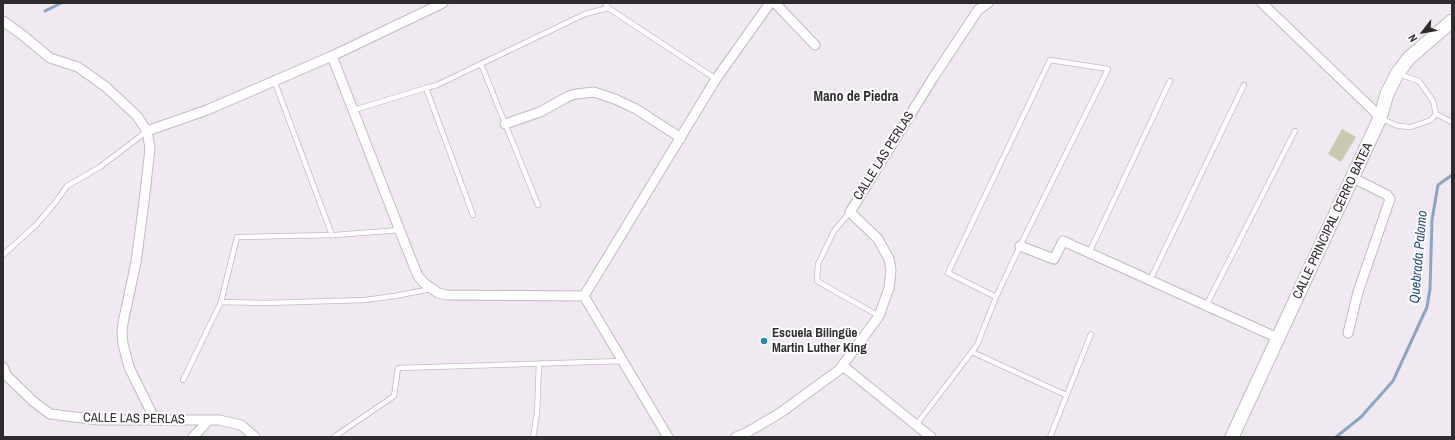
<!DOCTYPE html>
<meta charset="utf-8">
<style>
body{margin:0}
#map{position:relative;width:1455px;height:440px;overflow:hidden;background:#f1e9f1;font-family:"Archivo Narrow",sans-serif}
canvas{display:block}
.frame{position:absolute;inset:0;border:4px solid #2e2b2e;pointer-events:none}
.north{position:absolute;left:1403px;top:12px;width:40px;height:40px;-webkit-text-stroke:3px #fff;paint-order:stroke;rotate:239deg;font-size:11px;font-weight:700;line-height:16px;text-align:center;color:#2e2b2e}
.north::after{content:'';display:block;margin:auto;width:14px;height:18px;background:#2e2b2e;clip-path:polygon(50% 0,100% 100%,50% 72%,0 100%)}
</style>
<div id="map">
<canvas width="1455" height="440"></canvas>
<div class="frame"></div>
<div class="north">N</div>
</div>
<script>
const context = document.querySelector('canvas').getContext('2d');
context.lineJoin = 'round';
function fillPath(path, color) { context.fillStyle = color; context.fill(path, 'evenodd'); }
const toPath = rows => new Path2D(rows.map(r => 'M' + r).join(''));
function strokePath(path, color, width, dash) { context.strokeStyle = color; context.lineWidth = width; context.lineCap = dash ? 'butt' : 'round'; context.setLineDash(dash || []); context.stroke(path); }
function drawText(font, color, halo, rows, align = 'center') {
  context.font = font + ' "Archivo Narrow",sans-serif'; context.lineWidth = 4; context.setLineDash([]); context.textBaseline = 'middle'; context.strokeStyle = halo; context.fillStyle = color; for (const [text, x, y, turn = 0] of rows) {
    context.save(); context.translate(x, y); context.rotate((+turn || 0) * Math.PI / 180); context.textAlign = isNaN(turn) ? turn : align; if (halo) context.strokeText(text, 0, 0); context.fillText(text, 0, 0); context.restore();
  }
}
fillPath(toPath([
 [1342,129,1356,137,1341,162,1328,154]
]), '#c8caad');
strokePath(toPath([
 [45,11,61,3],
 [1336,437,1361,417,1393,381,1427,307,1430,289,1432,220,1438,185,1452,175]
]), '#8ba6c5', 3);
const lane = toPath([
 [605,3,608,8,716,79],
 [481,64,538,205],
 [274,80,332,235],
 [426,88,473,215],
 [354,110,426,88,437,85,585,14,608,8],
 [1436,114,1452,122],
 [1382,119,1398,126,1411,127,1431,120,1436,114,1433,101,1419,81,1398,74],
 [850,212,834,231,818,264,817,281,879,316],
 [1089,253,1170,81],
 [3,255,36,225,55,203,67,186,100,167,147,131],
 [1150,280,1244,85],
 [221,302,265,303,365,300,395,296,431,289],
 [1206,306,1295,131],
 [972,352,1066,395],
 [183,380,221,302,237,237,335,235,400,230],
 [916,425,977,345,996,297,1020,246,1108,69,1050,60,948,273,996,297],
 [334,437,394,396,398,368,623,361],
 [533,437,537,414,539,364],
 [1050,437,1091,334]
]);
const street = toPath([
 [775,3,815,45],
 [1262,3,1371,108,1380,118],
 [3,21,25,37,50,58,78,67,106,87,137,116,147,131,150,148,144,202,136,262,123,323,122,333,123,344,129,367,155,420],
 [332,56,407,249,418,276,424,283,438,293,447,295,584,296],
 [505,124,540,112,569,96,576,94,594,92,615,99,636,109,681,138],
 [147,131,207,110,332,56,443,3],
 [1020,246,1054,259,1063,241,1278,338],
 [584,296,716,79,770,3],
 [584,296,668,437],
 [1348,333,1358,292,1390,199,1387,195,1353,178],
 [843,366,931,437],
 [3,367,7,376,34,402,50,414,99,420,219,420,241,425,255,437],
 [193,437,209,420],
 [736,437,746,433,780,413,839,370,879,316,889,288,891,270,889,259,878,239,850,212,933,78,978,10,988,3]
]);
const secondary = toPath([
 [1232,437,1380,118,1387,94,1397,74,1409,58,1452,21]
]);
strokePath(lane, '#c0b8c0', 6);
strokePath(street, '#c0b8c0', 11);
strokePath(secondary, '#c0b8c0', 15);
strokePath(lane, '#fff', 4.5);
strokePath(street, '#fff', 9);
strokePath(secondary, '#fff', 13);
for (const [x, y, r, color] of [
 [764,341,4,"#1f8cb2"]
]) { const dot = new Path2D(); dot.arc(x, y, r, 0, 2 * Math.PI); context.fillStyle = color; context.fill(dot); strokePath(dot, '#fff', 1.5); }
drawText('13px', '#2e2b2e', '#fff', [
 ["CALLE LAS PERLAS",884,156,-58],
 ["CALLE PRINCIPAL CERRO BATEA",1333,221,-65],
 ["CALLE LAS PERLAS",134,419,1]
]);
drawText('bold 13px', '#2e2b2e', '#fff', [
 ["Escuela Bilingüe",772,334],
 ["Martin Luther King",772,349]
], 'left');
drawText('bold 14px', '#2e2b2e', '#fff', [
 ["Mano de Piedra",856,97]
]);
drawText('italic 14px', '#27507a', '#fff', [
 ["Quebrada Palomo",1419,257,-85]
]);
</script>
